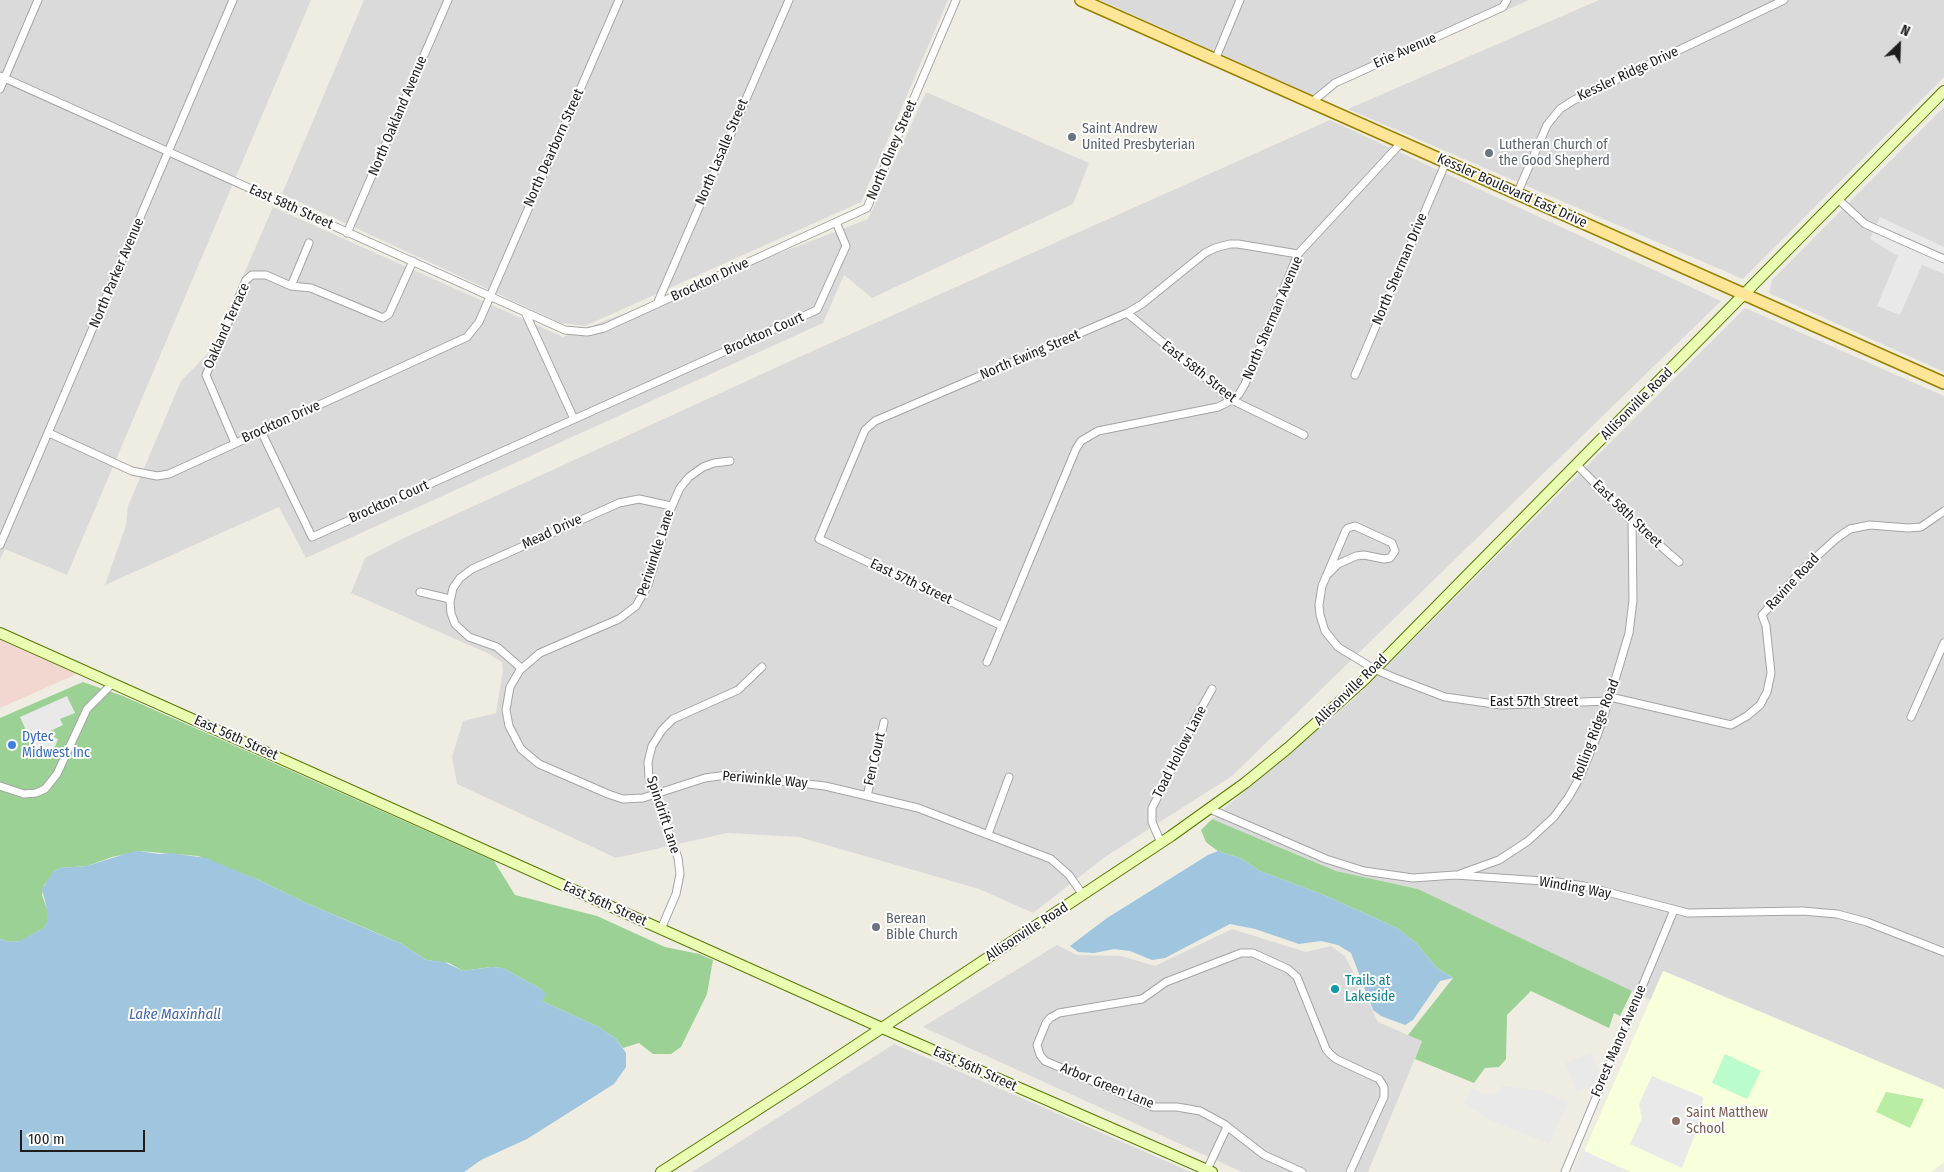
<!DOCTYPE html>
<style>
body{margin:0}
#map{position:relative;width:1944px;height:1172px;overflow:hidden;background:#efede2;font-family:"Fira Sans Condensed",sans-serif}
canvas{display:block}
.north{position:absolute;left:1874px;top:20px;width:50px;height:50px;-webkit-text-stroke:4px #fff;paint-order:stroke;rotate:24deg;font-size:14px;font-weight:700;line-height:20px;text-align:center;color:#1d1d1d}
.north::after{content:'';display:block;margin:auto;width:18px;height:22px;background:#1d1d1d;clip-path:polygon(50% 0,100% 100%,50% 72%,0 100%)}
.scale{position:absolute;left:20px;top:1130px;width:125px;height:22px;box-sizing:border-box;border:2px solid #1d1d1d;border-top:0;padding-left:6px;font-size:15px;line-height:18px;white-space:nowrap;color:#1d1d1d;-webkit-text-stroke:4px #fff;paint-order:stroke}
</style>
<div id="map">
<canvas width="1944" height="1172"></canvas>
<div class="north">N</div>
<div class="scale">100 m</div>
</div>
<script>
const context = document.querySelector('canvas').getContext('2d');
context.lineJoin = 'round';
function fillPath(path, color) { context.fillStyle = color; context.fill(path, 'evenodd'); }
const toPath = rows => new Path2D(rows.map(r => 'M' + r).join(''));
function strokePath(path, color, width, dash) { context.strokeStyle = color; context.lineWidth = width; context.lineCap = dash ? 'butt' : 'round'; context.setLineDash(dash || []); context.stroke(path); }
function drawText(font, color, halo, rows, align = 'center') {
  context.font = font + ' "Fira Sans Condensed",sans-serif'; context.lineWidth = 4; context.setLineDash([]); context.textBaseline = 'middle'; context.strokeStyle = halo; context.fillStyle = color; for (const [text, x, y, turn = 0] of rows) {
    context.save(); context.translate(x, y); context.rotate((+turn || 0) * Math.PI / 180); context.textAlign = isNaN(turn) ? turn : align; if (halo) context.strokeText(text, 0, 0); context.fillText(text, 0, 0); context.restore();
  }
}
fillPath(toPath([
 [0,0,311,0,67,575,5,549,0,559],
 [364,0,948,0,861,202,585,326,561,323,282,194],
 [1100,0,1529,0,1315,96],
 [1599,0,1944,0,1944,77,1743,279,1348,109],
 [926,92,1089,163,1073,204,872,298,844,275,823,323,306,558,279,507,105,585,126,525,128,506,181,381,211,350,273,207,563,337,868,219],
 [1944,107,1944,372,1769,293,1772,280],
 [1330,120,1721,301,1232,776,1105,857,1033,913,979,889,799,837,727,833,616,858,457,784,452,757,463,721,496,713,503,670,502,662,487,653,351,593,365,558,406,537,797,358],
 [1745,308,1944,396,1944,1089,1664,971,1652,1001,1418,889,1336,871,1212,819,1356,697],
 [1232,929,1306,952,1331,946,1345,956,1378,1022,1422,1041,1368,1172,1242,1172,923,1027,1057,945,1077,955,1121,956,1155,966],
 [894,1044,1038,1105,1191,1172,692,1172]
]), '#dbdada');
fillPath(toPath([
 [0,638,79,673,0,708]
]), '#f1d7d0');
fillPath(toPath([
 [1663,971,1944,1089,1944,1162,1931,1172,1575,1172]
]), '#f8ffdb');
fillPath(toPath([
 [1886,1092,1924,1099,1910,1128,1876,1112]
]), '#baeda4');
fillPath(toPath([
 [83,682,123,696,494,861,515,895,597,916,665,947,699,954,713,960,707,994,681,1047,671,1054,653,1054,639,1043,623,1048,616,1039,599,1027,542,1001,543,990,503,968,491,967,463,971,449,963,426,960,402,944,370,930,306,903,261,881,198,856,139,851,112,857,87,866,60,868,54,871,50,879,44,885,42,895,47,909,47,923,44,928,21,941,10,942,0,939,0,718],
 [1212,819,1336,871,1418,889,1632,991,1620,1016,1614,1013,1609,1028,1531,991,1507,1015,1506,1059,1499,1067,1485,1068,1474,1083,1415,1059,1422,1041,1408,1035,1453,978,1437,968,1416,943,1397,928,1324,895,1260,871,1240,858,1218,851,1211,846,1206,842,1201,830]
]), '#9bd194');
fillPath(toPath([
 [1725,1054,1761,1071,1747,1099,1712,1083]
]), '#bbfccc');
fillPath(toPath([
 [1880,217,1944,247,1944,274,1922,265,1900,315,1877,306,1898,256,1870,239],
 [67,696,75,713,60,719,63,725,46,733,58,739,52,754,33,746,20,717],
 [1591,1052,1601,1073,1593,1085,1577,1093,1565,1063],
 [1652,1076,1703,1097,1702,1116,1682,1168,1630,1144,1642,1118,1639,1104],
 [1502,1086,1540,1090,1568,1101,1550,1144,1489,1120,1464,1103,1471,1088,1485,1094,1499,1092],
 [1582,1150,1631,1172,1573,1172]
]), '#e9e9e9');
fillPath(toPath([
 [139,851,159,854,170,853,206,858,261,881,306,903,402,944,426,960,444,962,463,971,491,967,503,968,543,990,546,994,542,1001,599,1027,616,1039,626,1053,626,1067,614,1084,527,1139,481,1160,464,1172,0,1172,0,939,10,942,20,941,44,928,47,923,47,909,42,889,54,871,60,868,87,866,131,852],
 [1218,851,1240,858,1260,871,1324,895,1397,928,1416,943,1437,968,1453,978,1440,981,1413,1020,1405,1025,1381,1016,1373,1010,1351,953,1338,945,1321,941,1299,944,1255,929,1230,924,1165,958,1152,960,1130,951,1114,949,1094,953,1078,952,1070,946,1107,918,1208,855]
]), '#9fc5df');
const street = toPath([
 [1215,60,1240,0],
 [0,76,565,330,587,332,604,328,867,208,956,0],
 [0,89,38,0],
 [1312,102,1335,83,1503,7,1507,0],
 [1517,194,1547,125,1560,109,1574,100,1784,0],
 [1838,199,1865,224,1944,259],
 [347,233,448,0],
 [291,286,309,243],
 [657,304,789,0],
 [525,312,574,419],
 [1127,313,1232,400,1304,435],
 [1355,375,1446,162],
 [261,431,312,537,817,310,846,246,836,222],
 [49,433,132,471,157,476,169,474,467,337,479,322,619,0],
 [235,443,206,375,246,280,252,275,266,275,291,286,311,288,383,318,389,314,413,261],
 [730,461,714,463,703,467,689,477,680,488,669,513,648,585,636,606,619,619,540,653,520,670,510,687,506,710,509,726,521,749,539,764,608,794,623,799,643,798,705,778,727,775,825,786,918,808,1051,859,1069,875,1083,895],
 [1577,465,1632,521,1679,562],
 [0,545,233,0],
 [1326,576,1338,564,1356,556,1364,555,1384,559,1390,558,1395,551,1392,543,1355,526,1348,528,1346,530,1322,586,1319,605,1320,615,1325,631,1338,647,1374,669,1395,678,1445,697,1501,705,1609,701],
 [420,592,450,599],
 [1002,626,819,539,865,430,875,421,1127,313,1142,304,1205,253,1215,248,1230,244,1238,244,1298,254],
 [987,662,1076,449,1081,441,1098,431,1218,407,1232,400,1239,394,1245,384,1298,254,1402,142],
 [521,668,497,647,469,637,455,624,451,613,450,602,453,588,460,578,472,569,619,503,639,499,671,506],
 [1610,697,1731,725,1747,716,1760,705,1767,692,1771,673,1766,626,1762,615,1803,569,1837,538,1850,529,1870,525,1908,528,1921,527,1944,511],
 [1911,717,1944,643],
 [0,786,24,794,36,793,45,789,57,774,87,709,113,683],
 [867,796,884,722],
 [1210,809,1326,859,1364,871,1413,878,1455,875,1558,882,1584,886,1688,913,1802,911,1837,914,1867,922,1944,952],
 [988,834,1009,777],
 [1161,843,1152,822,1152,808,1177,759,1194,721,1212,689],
 [1460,874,1499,860,1528,841,1554,817,1568,798,1579,779,1597,736,1610,697,1629,633,1633,600,1632,521],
 [661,929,676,894,680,874,678,858,649,778,648,762,652,746,662,730,673,719,738,690,762,667],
 [1206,1172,1227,1127],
 [1302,1172,1264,1155,1224,1124,1200,1111,1177,1107,1153,1107,1045,1061,1040,1055,1037,1045,1046,1023,1050,1018,1059,1013,1142,999,1166,982,1241,953,1253,953,1288,969,1297,977,1326,1049,1330,1054,1336,1059,1379,1079,1384,1087,1384,1097,1350,1172],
 [1565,1172,1674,910]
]);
const secondary = toPath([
 [0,633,882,1028,1212,1172],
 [661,1172,799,1083,1171,836,1245,783,1288,748,1364,680,1944,91]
]);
const primary = toPath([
 [1081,0,1944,383]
]);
strokePath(street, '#a4a4a4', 9);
strokePath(secondary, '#557800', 12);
strokePath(primary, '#968000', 14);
strokePath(street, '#fff', 7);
strokePath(secondary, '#ebfdb2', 10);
strokePath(primary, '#ffe597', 11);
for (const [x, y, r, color] of [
 [1072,137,5,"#6b7280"],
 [1489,153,5,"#6b7280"],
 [12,745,5,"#3f7fe0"],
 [876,927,5,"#6b7280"],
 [1335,989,5,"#0f9aa8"],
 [1676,1121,5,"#8d6e63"]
]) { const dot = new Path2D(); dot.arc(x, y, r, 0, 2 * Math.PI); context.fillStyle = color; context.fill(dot); strokePath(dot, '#fff', 2); }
drawText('14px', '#1d1d1d', '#fff', [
 ["Erie Avenue",1405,51,-24],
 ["Kessler Ridge Drive",1628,74,-25],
 ["North Oakland Avenue",398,116,-67],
 ["North Dearborn Street",554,148,-66],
 ["North Olney Street",892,150,-67],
 ["North Lasalle Street",722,152,-67],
 ["Kessler Boulevard East Drive",1512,191,24],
 ["East 58th Street",291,207,24],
 ["North Sherman Drive",1400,269,-67],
 ["North Parker Avenue",117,273,-67],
 ["Brockton Drive",710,280,-25],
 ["North Sherman Avenue",1273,318,-67],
 ["Oakland Terrace",227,326,-66],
 ["Brockton Court",764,334,-24],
 ["North Ewing Street",1030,355,-23],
 ["East 58th Street",1199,372,38],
 ["Allisonville Road",1637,404,-45],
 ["Brockton Drive",281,422,-24],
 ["Brockton Court",389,502,-24],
 ["East 58th Street",1627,514,44],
 ["Mead Drive",552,532,-25],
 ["Periwinkle Lane",656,553,-72],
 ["East 57th Street",911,582,25],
 ["Ravine Road",1793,582,-47],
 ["Allisonville Road",1351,690,-44],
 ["East 57th Street",1534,702],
 ["Rolling Ridge Road",1596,730,-69],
 ["East 56th Street",236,738,24],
 ["Toad Hollow Lane",1180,752,-63],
 ["Fen Court",875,759,-77],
 ["Periwinkle Way",765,780,5],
 ["Spindrift Lane",663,815,72],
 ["Winding Way",1575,888,10],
 ["East 56th Street",605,904,24],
 ["Allisonville Road",1027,932,-33],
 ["Forest Manor Avenue",1619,1041,-67],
 ["East 56th Street",975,1069,24],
 ["Arbor Green Lane",1107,1086,22]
]);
drawText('14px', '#5b616d', '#fff', [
 ["Saint Andrew",1082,129],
 ["United Presbyterian",1082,145],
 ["Lutheran Church of",1499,145],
 ["the Good Shepherd",1499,161],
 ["Berean",886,919],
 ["Bible Church",886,935]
], 'left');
drawText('14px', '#366cbe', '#fff', [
 ["Dytec",22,737],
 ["Midwest Inc",22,753]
], 'left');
drawText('14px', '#0d838f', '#fff', [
 ["Trails at",1345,981],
 ["Lakeside",1345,997]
], 'left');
drawText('14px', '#785e54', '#fff', [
 ["Saint Matthew",1686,1113],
 ["School",1686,1129]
], 'left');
drawText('italic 15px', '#4467b2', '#fff', [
 ["Lake Maxinhall",175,1015]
]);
</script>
